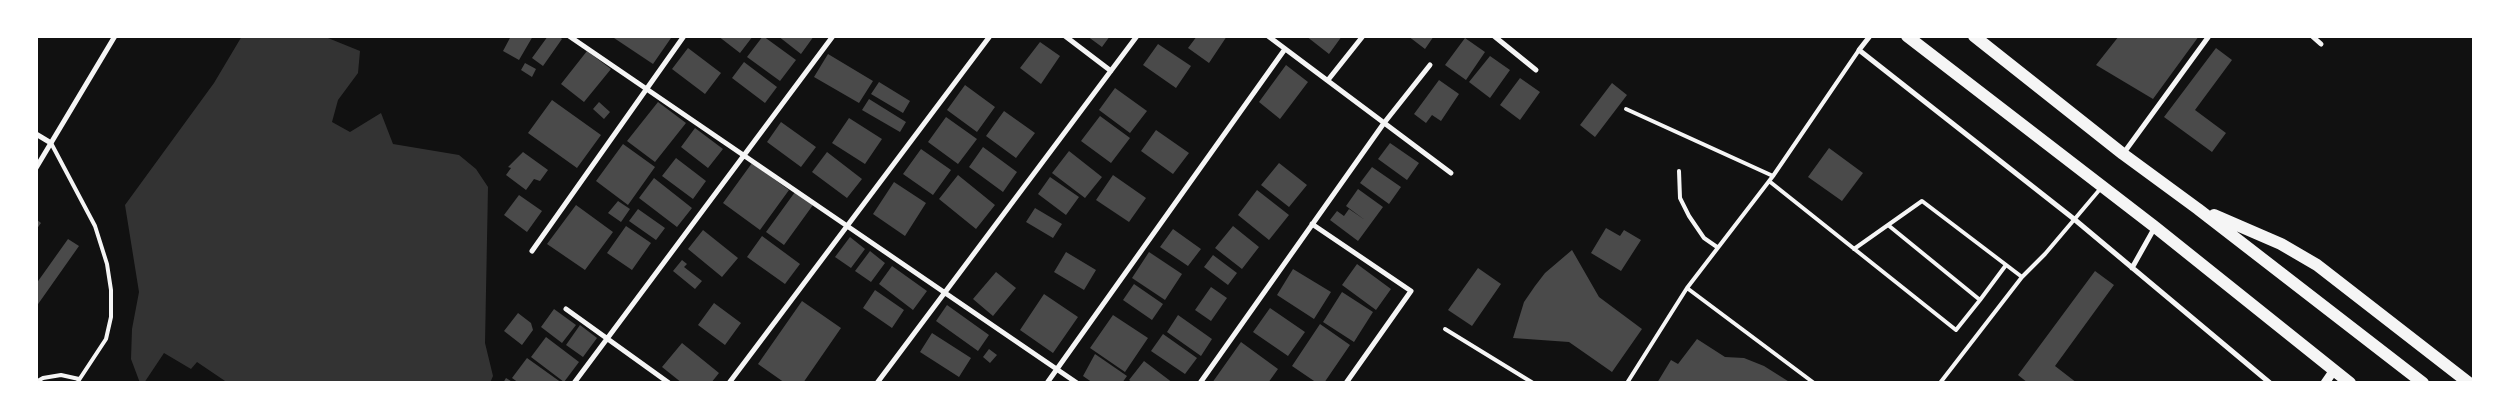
<!DOCTYPE html>
<style>
body{margin:0}
#map{position:relative;width:2510px;height:419px;overflow:hidden;background:#111;font-family:Raleway,sans-serif}
canvas{display:block}
.frame{position:absolute;inset:0;border:38px solid #fff;pointer-events:none}
</style>
<div id="map">
<canvas width="2510" height="419"></canvas>
<div class="frame"></div>
</div>
<script>
const context = document.querySelector('canvas').getContext('2d');
context.lineJoin = 'round';
function fillPath(path, color) { context.fillStyle = color; context.fill(path, 'evenodd'); }
const toPath = rows => new Path2D(rows.map(r => 'M' + r).join(''));
function strokePath(path, color, width, dash) { context.strokeStyle = color; context.lineWidth = width; context.lineCap = dash ? 'butt' : 'round'; context.setLineDash(dash || []); context.stroke(path); }
fillPath(toPath([
 [242,36,323,36,360,51,358,73,338,100,332,122,350,132,381,113,393,144,459,155,476,169,488,187,485,343,493,376,490,383,228,383,197,362,191,369,164,353,144,383,140,383,131,359,132,329,139,292,125,205,214,83]
]), '#333');
fillPath(toPath([
 [511,36,533,36,519,60,503,51],
 [548,36,559,36,562,39,543,66,532,58],
 [611,36,668,36,671,38,653,64],
 [718,36,753,36,740,53],
 [763,36,796,60,780,81,747,57],
 [778,36,814,36,801,54],
 [1087,36,1110,36,1102,47],
 [1197,36,1227,36,1209,63,1188,48],
 [1306,36,1342,36,1329,54],
 [1408,36,1434,36,1425,49],
 [2119,36,2199,36,2153,99,2096,65],
 [1465,38,1485,52,1466,80,1445,65],
 [1040,42,1060,56,1041,84,1020,68],
 [1158,44,1191,66,1176,88,1143,65],
 [688,48,721,73,705,94,672,69],
 [2216,48,2232,60,2195,110,2226,133,2212,152,2164,117],
 [587,51,611,69,584,102,561,84],
 [828,54,873,81,859,103,814,77],
 [1490,56,1510,70,1490,98,1469,82],
 [744,62,777,87,765,103,732,78],
 [525,63,536,69,532,77,521,70],
 [1286,65,1308,82,1280,119,1259,102],
 [1520,78,1540,92,1520,120,1500,105],
 [1439,80,1459,94,1441,121,1432,115,1426,123,1414,114],
 [879,82,910,101,903,113,871,94],
 [1612,83,1627,95,1595,137,1580,125],
 [965,85,995,107,977,132,947,110],
 [1115,88,1147,111,1130,133,1099,110],
 [869,99,906,122,900,132,862,110],
 [552,100,601,135,577,168,528,133],
 [599,102,610,112,604,119,593,109],
 [658,102,686,123,655,162,627,141],
 [1004,111,1035,133,1016,158,986,136],
 [1100,116,1130,138,1111,163,1081,141],
 [946,117,977,139,958,164,928,142],
 [849,118,882,139,865,164,832,143],
 [781,122,816,147,801,167,767,142],
 [695,128,723,149,708,168,681,147],
 [1156,130,1189,153,1173,174,1141,151],
 [1390,143,1419,163,1407,180,1378,159],
 [623,144,655,167,628,205,596,181],
 [983,147,1017,172,1003,192,969,167],
 [1829,148,1863,173,1842,201,1808,177],
 [921,149,951,170,933,195,903,174],
 [1069,151,1102,177,1085,198,1052,173],
 [523,152,548,170,540,181,534,179,526,190,506,175,511,168,508,167],
 [827,152,862,179,847,198,812,172],
 [676,158,706,181,693,199,662,176],
 [752,163,789,190,760,230,723,203],
 [1279,163,1307,185,1289,207,1261,185],
 [1372,167,1401,187,1389,204,1360,183],
 [958,175,995,205,976,229,939,199],
 [1113,175,1146,198,1129,222,1096,200],
 [1050,177,1079,197,1066,215,1038,194],
 [654,178,692,208,677,227,639,198],
 [894,182,926,203,905,236,873,214],
 [1358,189,1383,207,1358,241,1330,220,1337,211,1344,216,1349,209,1365,220,1346,206],
 [1257,190,1289,215,1269,240,1238,215],
 [795,192,813,205,784,245,766,232],
 [519,195,542,211,527,232,504,215],
 [618,201,630,209,621,222,608,213],
 [576,205,613,232,585,270,547,244],
 [1035,208,1062,224,1053,238,1026,222],
 [638,209,665,228,656,240,629,221],
 [36,219,41,223,36,230],
 [626,226,651,243,632,270,607,253],
 [1233,226,1259,247,1242,269,1215,248],
 [1606,228,1620,236,1624,230,1641,240,1621,271,1591,253],
 [1173,229,1201,249,1188,266,1160,247],
 [703,230,738,258,722,277,688,249],
 [762,236,800,264,785,284,747,257],
 [850,237,865,249,851,268,835,257],
 [68,239,79,246,36,307,36,284],
 [1572,250,1599,297,1642,329,1612,372,1569,342,1513,338,1524,302,1535,286,1545,273],
 [870,251,885,263,871,282,855,271],
 [1066,252,1096,270,1084,290,1054,272],
 [1149,252,1182,274,1165,300,1132,278],
 [1213,255,1237,273,1228,285,1204,267],
 [682,260,687,264,684,267,702,281,695,289,673,271],
 [1357,264,1391,289,1376,310,1342,285],
 [892,266,927,291,913,310,879,284],
 [1478,268,1501,284,1472,326,1448,310],
 [1293,269,1331,292,1314,319,1277,295],
 [2095,271,2114,285,2055,366,2077,383,2028,383,2018,375],
 [996,272,1016,288,993,316,973,299],
 [1134,284,1163,304,1152,320,1123,300],
 [1211,287,1227,298,1211,321,1195,310],
 [875,290,904,310,892,328,863,308],
 [1342,292,1373,312,1354,342,1323,322],
 [1044,294,1078,317,1053,353,1020,330],
 [802,301,841,328,803,383,785,383,758,364],
 [714,303,741,323,725,345,698,325],
 [947,305,989,335,978,351,936,321],
 [1270,308,1305,332,1288,356,1253,332],
 [554,309,576,325,562,343,541,327],
 [518,313,531,323,533,330,522,345,504,331],
 [1113,315,1148,338,1125,372,1090,348],
 [1178,315,1212,339,1201,356,1167,332],
 [1320,324,1350,345,1324,383,1317,383,1292,366],
 [580,325,597,338,583,357,566,345],
 [932,333,971,358,959,377,920,352],
 [1163,334,1197,358,1185,374,1151,351],
 [546,337,579,362,564,382,531,357],
 [1697,339,1725,357,1744,358,1764,366,1791,383,1657,383,1671,360,1678,364],
 [1241,342,1278,369,1268,383,1212,383],
 [682,343,719,373,711,383,682,383,662,367],
 [989,349,997,355,990,363,983,357],
 [1095,354,1127,376,1122,383,1093,383,1083,376],
 [527,358,562,383,519,383,512,378],
 [1144,361,1173,383,1133,383,1129,380],
 [506,378,514,383,503,383]
]), '#4a4a4a');
strokePath(toPath([
 [1769,36,1776,36],
 [1626,109,1773,176],
 [51,143,95,226,107,264,111,290,111,317,106,339,77,383],
 [1679,171,1680,198,1689,216,1704,238,1717,247],
 [1769,181,1956,330,1980,300],
 [1888,225,1980,300,2006,265],
 [1854,249,1922,201,2022,277],
 [1687,288,1814,383],
 [1445,329,1533,383],
 [36,382,43,378,61,375,79,379],
 [1627,383,1687,288,1773,176,1859,50],
 [1940,383,2022,277,2045,254,2101,188]
]), '#f5f5f5', 4);
strokePath(toPath([
 [569,36,1077,383],
 [1065,36,1111,71],
 [1268,36,1451,173],
 [1494,36,1536,70],
 [1870,36,1859,50,2074,219,2270,383],
 [2312,36,2321,44],
 [1328,80,1363,36],
 [36,134,51,143],
 [2123,154,2209,36],
 [36,168,115,36],
 [1312,224,1411,291,1346,383],
 [532,251,684,36],
 [2132,268,2155,227],
 [566,309,669,383],
 [574,383,833,36],
 [729,383,990,36],
 [877,383,1137,36],
 [1047,383,1285,49],
 [1200,383,1384,123,1430,65]
]), '#f5f5f5', 5);
strokePath(toPath([
 [2325,383,2334,370]
]), '#f5f5f5', 9);
strokePath(toPath([
 [1907,36,2155,227,2350,383],
 [1974,36,2123,154,2198,209,2423,383],
 [2214,215,2281,244,2317,265,2469,383]
]), '#f5f5f5', 12);
</script>
